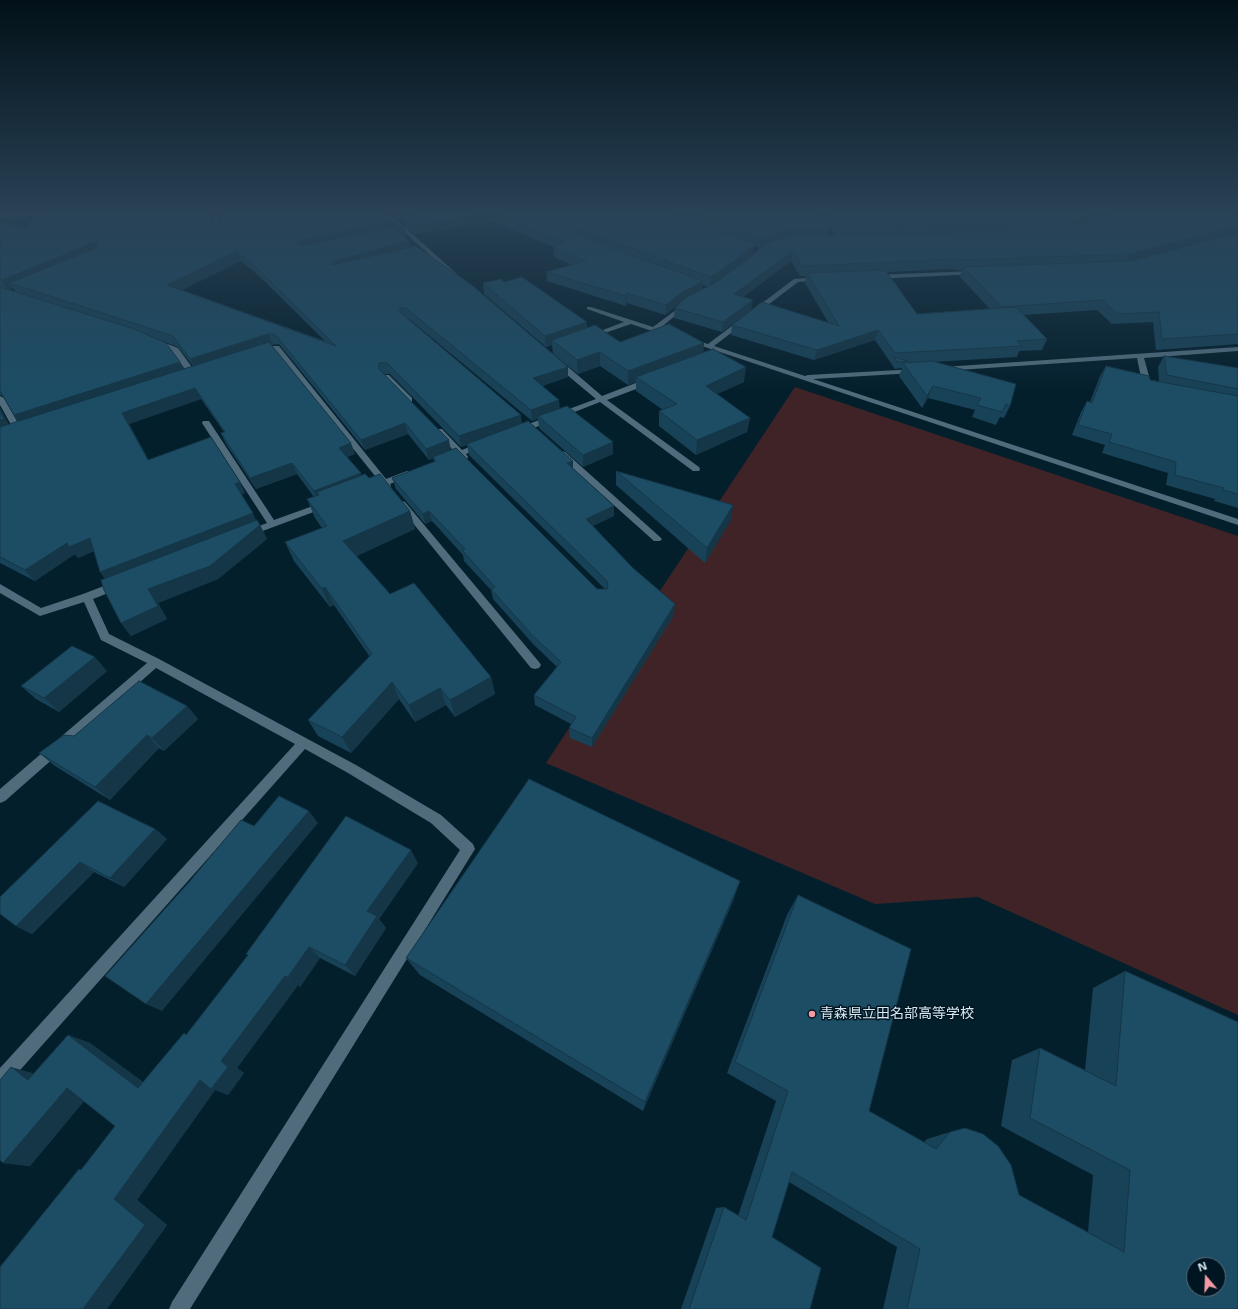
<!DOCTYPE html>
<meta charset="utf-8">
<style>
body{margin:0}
#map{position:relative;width:1238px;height:1309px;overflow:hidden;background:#041f2c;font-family:"Noto Sans",sans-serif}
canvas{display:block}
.north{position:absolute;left:1186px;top:1257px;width:40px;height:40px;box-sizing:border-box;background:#001522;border:1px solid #576a75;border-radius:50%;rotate:341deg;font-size:11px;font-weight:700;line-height:16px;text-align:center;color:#d9e9f2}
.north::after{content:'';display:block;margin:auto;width:14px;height:18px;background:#f49aa3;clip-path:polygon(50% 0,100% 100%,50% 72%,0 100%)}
</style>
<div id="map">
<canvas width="1238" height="1309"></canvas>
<div class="north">N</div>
</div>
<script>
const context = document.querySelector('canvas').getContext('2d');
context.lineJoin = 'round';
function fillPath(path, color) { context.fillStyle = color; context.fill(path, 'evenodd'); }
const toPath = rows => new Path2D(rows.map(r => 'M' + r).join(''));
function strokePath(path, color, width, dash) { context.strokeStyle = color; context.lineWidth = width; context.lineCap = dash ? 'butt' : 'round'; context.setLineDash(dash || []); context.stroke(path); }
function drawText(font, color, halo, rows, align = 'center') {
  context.font = font + ' "Noto Sans","Noto Sans JP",sans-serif'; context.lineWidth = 3; context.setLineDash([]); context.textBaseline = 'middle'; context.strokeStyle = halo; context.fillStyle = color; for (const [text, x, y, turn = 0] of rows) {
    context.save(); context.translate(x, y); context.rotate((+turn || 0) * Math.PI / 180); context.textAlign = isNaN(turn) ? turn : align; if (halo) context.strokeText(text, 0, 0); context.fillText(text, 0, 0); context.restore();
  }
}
fillPath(toPath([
 [795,387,1238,536,1238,1015,978,897,875,904,546,763]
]), '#402326');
fillPath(toPath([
 [44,211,60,211,57,213,0,219,0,215,44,211],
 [210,211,222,211,215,213,223,230,222,231,217,230,210,211],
 [381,211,387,211,459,276,459,278,455,278,381,211],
 [975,271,977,272,977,274,874,279,871,277,874,275,975,271],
 [819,277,822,279,821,280,798,282,714,346,805,376,808,375,917,369,917,373,914,373,813,379,1238,519,1238,525,687,341,691,339,708,344,794,279,819,277],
 [685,303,687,304,687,306,659,329,671,333,671,335,652,331,631,324,593,337,587,336,624,322,587,309,587,307,591,307,653,327,685,303],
 [154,341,160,341,178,348,197,374,196,376,190,376,172,352,154,345,154,341],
 [273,346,279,346,386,479,407,471,410,472,411,474,410,476,390,484,391,486,390,488,387,489,382,486,372,490,369,489,368,487,369,485,379,481,275,351,261,355,257,353,273,346],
 [1238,347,1238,351,1144,358,1152,387,1148,389,1143,387,1137,358,943,371,939,369,943,367,1238,347],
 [554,360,560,360,602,396,646,379,652,379,652,383,607,400,699,467,700,469,699,471,693,471,600,402,521,433,515,433,514,431,515,429,596,399,554,364,554,360],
 [383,375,389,375,412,398,412,402,406,402,383,379,383,375],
 [0,396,4,398,23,432,22,434,16,434,15,432,0,405,0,396],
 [203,421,209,421,274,520,324,502,327,503,329,505,327,507,252,535,246,535,244,533,246,531,267,523,202,423,203,421],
 [436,429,442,429,462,450,481,442,485,445,466,454,468,457,467,459,461,459,459,456,447,461,444,460,443,458,444,456,455,452,436,433,435,431,436,429],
 [562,451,565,452,660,537,662,539,660,541,654,541,559,456,558,454,562,451],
 [402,501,405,502,539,662,541,665,539,668,535,669,531,668,399,506,397,504,402,501],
 [117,581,121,582,122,585,121,588,93,599,109,634,159,659,356,765,441,815,473,844,475,849,190,1309,169,1309,172,1302,460,850,431,823,348,773,305,749,6,1086,0,1088,0,1068,295,744,156,668,5,801,0,803,0,789,147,663,101,640,84,602,40,616,0,593,0,584,41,608,83,594,117,581]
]), '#506c7c');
fillPath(toPath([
 [37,211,209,211,209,212,212,221,218,223,220,221,216,211,396,220,397,226,404,226,406,236,403,236,409,241,410,247,568,377,542,386,560,408,613,454,583,467,539,428,538,419,532,421,408,318,407,318,522,423,573,461,573,469,614,516,593,526,674,615,592,747,570,738,569,728,571,724,535,705,534,695,557,667,534,645,493,599,491,590,464,561,463,555,432,521,425,524,396,489,392,478,434,462,433,458,429,460,408,434,365,450,279,344,271,345,355,454,347,457,361,473,361,475,369,478,410,511,415,529,357,556,390,594,491,677,495,694,455,717,446,705,415,722,399,699,351,753,318,736,308,720,370,657,334,605,330,607,294,561,285,542,322,528,315,518,307,499,314,497,297,474,256,489,226,444,221,433,224,432,201,399,129,424,148,459,245,493,241,494,256,521,260,525,267,539,218,579,158,603,167,619,131,636,121,623,105,578,100,572,94,551,78,558,75,554,35,581,0,563,0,408,9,425,18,422,14,415,3,396,0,395,0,222,27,229],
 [241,261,259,276,325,341,182,290],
 [13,288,16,292,9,290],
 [162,341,178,347,193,366,184,369,180,362],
 [383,374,390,374,461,447,467,445,469,455,605,589,597,589,451,450],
 [389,211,815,211,829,228,828,235,835,235,816,211,1238,211,1238,344,1156,350,1153,322,1112,324,1097,310,1024,315,1047,339,1042,350,1019,351,1017,357,932,362,1010,406,1004,418,1000,417,996,425,972,417,975,410,928,398,922,408,899,376,902,368,895,369,875,340,814,360,731,335,732,325,828,322,805,283,806,276,800,276,791,261,743,297,751,310,722,332,674,318,675,308,678,304,665,315,627,303,626,306,547,281,546,272,572,265,554,257,553,248,554,247,494,222,415,234,404,225,403,219,398,219],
 [754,246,760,248,748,259,743,263,753,254],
 [952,269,953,270,962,270,960,277,990,309,917,314,887,272],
 [703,285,708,287,702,289],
 [504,282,587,327,620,342,704,343,703,352,744,382,717,394,750,418,747,432,696,455,659,426,659,411,663,410,636,391,636,382,628,385,600,366,578,374,553,354,552,345,546,347,484,294,483,283],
 [1164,356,1238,368,1238,508,1214,501,1215,499,1166,485,1168,473,1102,453,1105,445,1072,435,1081,412,1087,401,1090,402,1100,376,1106,366,1150,380,1159,381,1158,367],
 [616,471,733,505,731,520,705,563,616,485],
 [107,671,59,712,36,699,21,686],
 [187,706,198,719,164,751,159,748,110,800,55,766,39,753,74,736],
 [155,829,167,839,124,887,94,872,32,934,16,926,0,897],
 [418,863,379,919,386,928,355,976,320,958,300,987,298,985,237,1068,244,1073,228,1095,215,1090,137,1200,167,1225,107,1309,0,1309,82,1169,115,1126,84,1101,30,1166,3,1163,34,1073,68,1035,90,1043,143,1082,186,1035],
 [740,881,733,901,643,1111,420,975,406,958],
 [798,895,869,1111,924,1142,927,1139,950,1132,1019,1195,1088,1232,1093,1175,1001,1126,1012,1060,1040,1048,1085,1070,1093,988,1125,971,1238,1309,883,1309,897,1247,789,1182,772,1237,810,1309,681,1309,716,1208,724,1207,738,1216,776,1101,727,1073,787,915]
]), '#184257');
fillPath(toPath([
 [397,211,450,211,402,216,403,219,398,219],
 [1101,211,1119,211,1090,223,1067,230,1071,220],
 [493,213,494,222,415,234,413,225],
 [396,220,398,227,404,226,406,236,300,252,296,243,298,241],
 [1238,226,1238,234,1125,264,1130,254],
 [786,229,784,238,760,248,761,239],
 [409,241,411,250,332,265,333,261],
 [95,242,100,252,10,283,13,288,8,290,2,280],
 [755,244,753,254,741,265,710,287,711,277],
 [237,251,241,261,172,295,167,285],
 [793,251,791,261,733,304,734,294],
 [703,281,702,291,680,303,665,315,666,305,681,293],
 [627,293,627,303,626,306,626,296],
 [753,300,751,310,722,332,723,322],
 [587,322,587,333,552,340,552,345,546,347,545,336],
 [878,330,875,340,814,360,817,350],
 [268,334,273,345,196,369,190,359],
 [704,343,703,357,636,377,636,382,628,385,628,371],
 [600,352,600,366,578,374,577,360],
 [180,362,186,372,22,426,14,415],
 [568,367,568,377,534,389,533,378],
 [746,367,744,382,704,400,706,386],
 [933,386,928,398,922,408,927,396],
 [195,388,201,399,129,424,155,471,122,413],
 [559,400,560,411,538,416,538,419,532,421,531,410],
 [0,408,12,430,0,434],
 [521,415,522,425,467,444,467,445,461,447,459,436],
 [750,418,747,432,696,455,697,440],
 [405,423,408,434,365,450,361,440],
 [449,440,451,451,433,457,433,458,429,460,426,449],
 [613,442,613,454,583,467,583,455],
 [351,443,355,454,343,459,339,448],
 [573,461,573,471,567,463],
 [292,463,297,474,256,489,250,478],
 [361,473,365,484,319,495,317,492,321,501,318,502,314,491],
 [240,482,245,493,241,495,235,484],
 [733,505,731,520,705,563,707,548],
 [614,506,614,516,586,529,586,519],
 [410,511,415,529,350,559,343,541],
 [429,511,432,521,425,524,423,514],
 [253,513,258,524,108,583,100,572],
 [260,525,267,539,218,579,158,603,167,619,131,636,121,623,148,589],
 [90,538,99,549,78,558,75,554,35,581,25,570,67,543],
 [325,587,334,605,330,607,322,589],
 [675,604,674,615,592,747,592,738],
 [95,657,107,671,59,712,44,698],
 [491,677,495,694,455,717,450,700],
 [392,682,399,699,351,753,342,737],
 [440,688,446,705,415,722,409,705],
 [187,706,198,719,164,751,152,738],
 [147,735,159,748,110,800,95,787],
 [309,811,318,823,162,1011,146,1004],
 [155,829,167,839,124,887,110,878],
 [411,850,418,863,379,919,386,928,355,976,345,965,367,911],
 [80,862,94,872,32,934,16,926],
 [740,881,733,901,643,1111,645,1102],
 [309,947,320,958,300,987,288,977],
 [285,976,298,985,237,1068,244,1073,228,1095,215,1090,137,1200,167,1225,107,1309,83,1309,114,1199,200,1080,221,1061],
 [68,1035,90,1043,158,1094,138,1088],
 [11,1067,36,1074,28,1080],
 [67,1088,90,1094,30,1166,3,1163]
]), '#143647');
const building = toPath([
 [37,211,208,211,212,221,218,223,221,220,216,211,386,211,396,220,298,241,296,243,301,246,402,225,404,226,392,228,409,241,333,261,332,265,416,246,473,286,568,367,533,378,559,400,531,410,406,308,400,308,400,312,521,415,459,436,387,363,379,363,379,369,449,440,426,449,405,423,361,440,275,334,268,334,190,359,173,336,10,283,96,248,98,245,95,242,2,280,0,280,0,222,27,229,37,211],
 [237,251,255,266,336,346,167,285,237,251],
 [432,211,669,211,755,244,742,255,711,277,579,229,574,229,574,234,703,281,681,293,666,305,627,293,626,296,546,272,586,261,553,248,565,242,493,213,413,225,402,216,432,211],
 [688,211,815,211,829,228,786,229,761,239,688,211],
 [825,211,1101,211,1095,213,1071,220,1002,224,839,228,825,211],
 [1117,211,1238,211,1238,226,1130,254,957,260,956,259,802,266,793,251,734,294,753,300,723,322,675,308,687,297,715,283,748,259,764,245,787,236,1002,231,1072,227,1100,218,1117,211],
 [1238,233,1238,334,1162,339,1159,312,1118,314,1102,300,1002,307,963,267,1130,261,1238,233],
 [885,270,917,314,1016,307,1047,339,1017,341,1022,346,895,353,878,330,817,350,732,325,762,302,839,326,807,273,885,270],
 [522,277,587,322,545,336,483,283,501,279,504,282,522,277],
 [0,287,134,329,166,343,180,362,14,415,0,391,0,287],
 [669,324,704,343,628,371,600,352,577,360,552,340,595,325,620,342,669,324],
 [269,342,351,443,339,448,361,473,314,491,292,463,250,478,221,433,225,432,195,388,122,413,148,460,211,437,240,482,235,484,253,513,100,572,90,538,69,547,67,543,25,570,0,557,0,427,269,342],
 [713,349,746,367,706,386,750,418,697,440,659,411,677,404,636,377,713,349],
 [1164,356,1238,368,1238,389,1167,375,1164,356],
 [894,357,908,361,897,362,894,357],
 [932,361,1016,384,1010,406,1006,404,1002,412,977,405,981,398,933,386,927,396,903,363,932,361],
 [1106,366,1149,376,1150,380,1238,396,1238,494,1223,490,1224,488,1175,475,1176,462,1109,442,1112,434,1078,425,1087,401,1092,403,1106,366],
 [567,406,613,442,583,455,538,416,567,406],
 [0,412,4,419,0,420,0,412],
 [528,421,573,461,567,463,614,506,586,519,633,568,675,604,592,738,569,728,576,717,534,695,561,662,532,635,491,589,495,587,462,550,465,549,429,511,423,514,392,478,436,461,433,457,456,448,597,589,607,589,608,585,607,581,467,444,528,421],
 [616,471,733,505,707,548,616,471],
 [365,474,369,478,380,474,410,511,343,541,390,594,414,583,491,677,450,700,440,688,409,705,392,682,342,737,308,720,372,654,325,587,322,589,285,542,327,526,307,499,319,495,317,492,365,474],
 [257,520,260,525,210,566,148,589,158,606,121,623,104,590,101,580,257,520],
 [72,646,95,657,44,698,21,686,72,646],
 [139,681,187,706,152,738,147,735,95,787,39,753,64,735,74,736,139,681],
 [529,779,740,881,645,1102,406,958,529,779],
 [279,796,309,811,146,1004,105,976,190,881,241,820,254,826,279,796],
 [98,801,155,829,110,878,80,862,16,926,0,914,0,897,98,801],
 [346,816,411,850,367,911,377,916,345,965,309,947,288,977,285,976,221,1061,228,1067,211,1089,200,1080,114,1199,145,1225,83,1309,0,1309,0,1267,79,1169,81,1170,115,1126,67,1088,3,1163,0,1160,0,1080,11,1067,28,1080,68,1035,138,1088,184,1033,186,1035,248,955,246,954,346,816],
 [798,895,911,949,869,1111,936,1149,950,1132,965,1128,983,1134,998,1146,1011,1165,1019,1195,1124,1252,1130,1170,1030,1118,1040,1048,1116,1086,1125,971,1238,1022,1238,1309,907,1309,920,1249,792,1172,772,1237,821,1268,810,1309,689,1309,724,1207,746,1220,788,1091,735,1062,798,895],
 [1194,1265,1218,1265,1218,1289,1194,1289,1194,1265]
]);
fillPath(building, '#1c4d65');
strokePath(building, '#143647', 1);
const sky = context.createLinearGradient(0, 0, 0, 394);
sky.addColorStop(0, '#021118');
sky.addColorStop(0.54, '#294256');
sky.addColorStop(1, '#29425600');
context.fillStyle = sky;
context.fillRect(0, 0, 1238, 394);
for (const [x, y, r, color] of [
 [812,1014,4,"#f49aa3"]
]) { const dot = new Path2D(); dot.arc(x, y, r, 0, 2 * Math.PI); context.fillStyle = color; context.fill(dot); strokePath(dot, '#001522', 1.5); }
drawText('14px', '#d9e9f2', '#001522', [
 ["青森県立田名部高等学校",820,1014]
], 'left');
</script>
